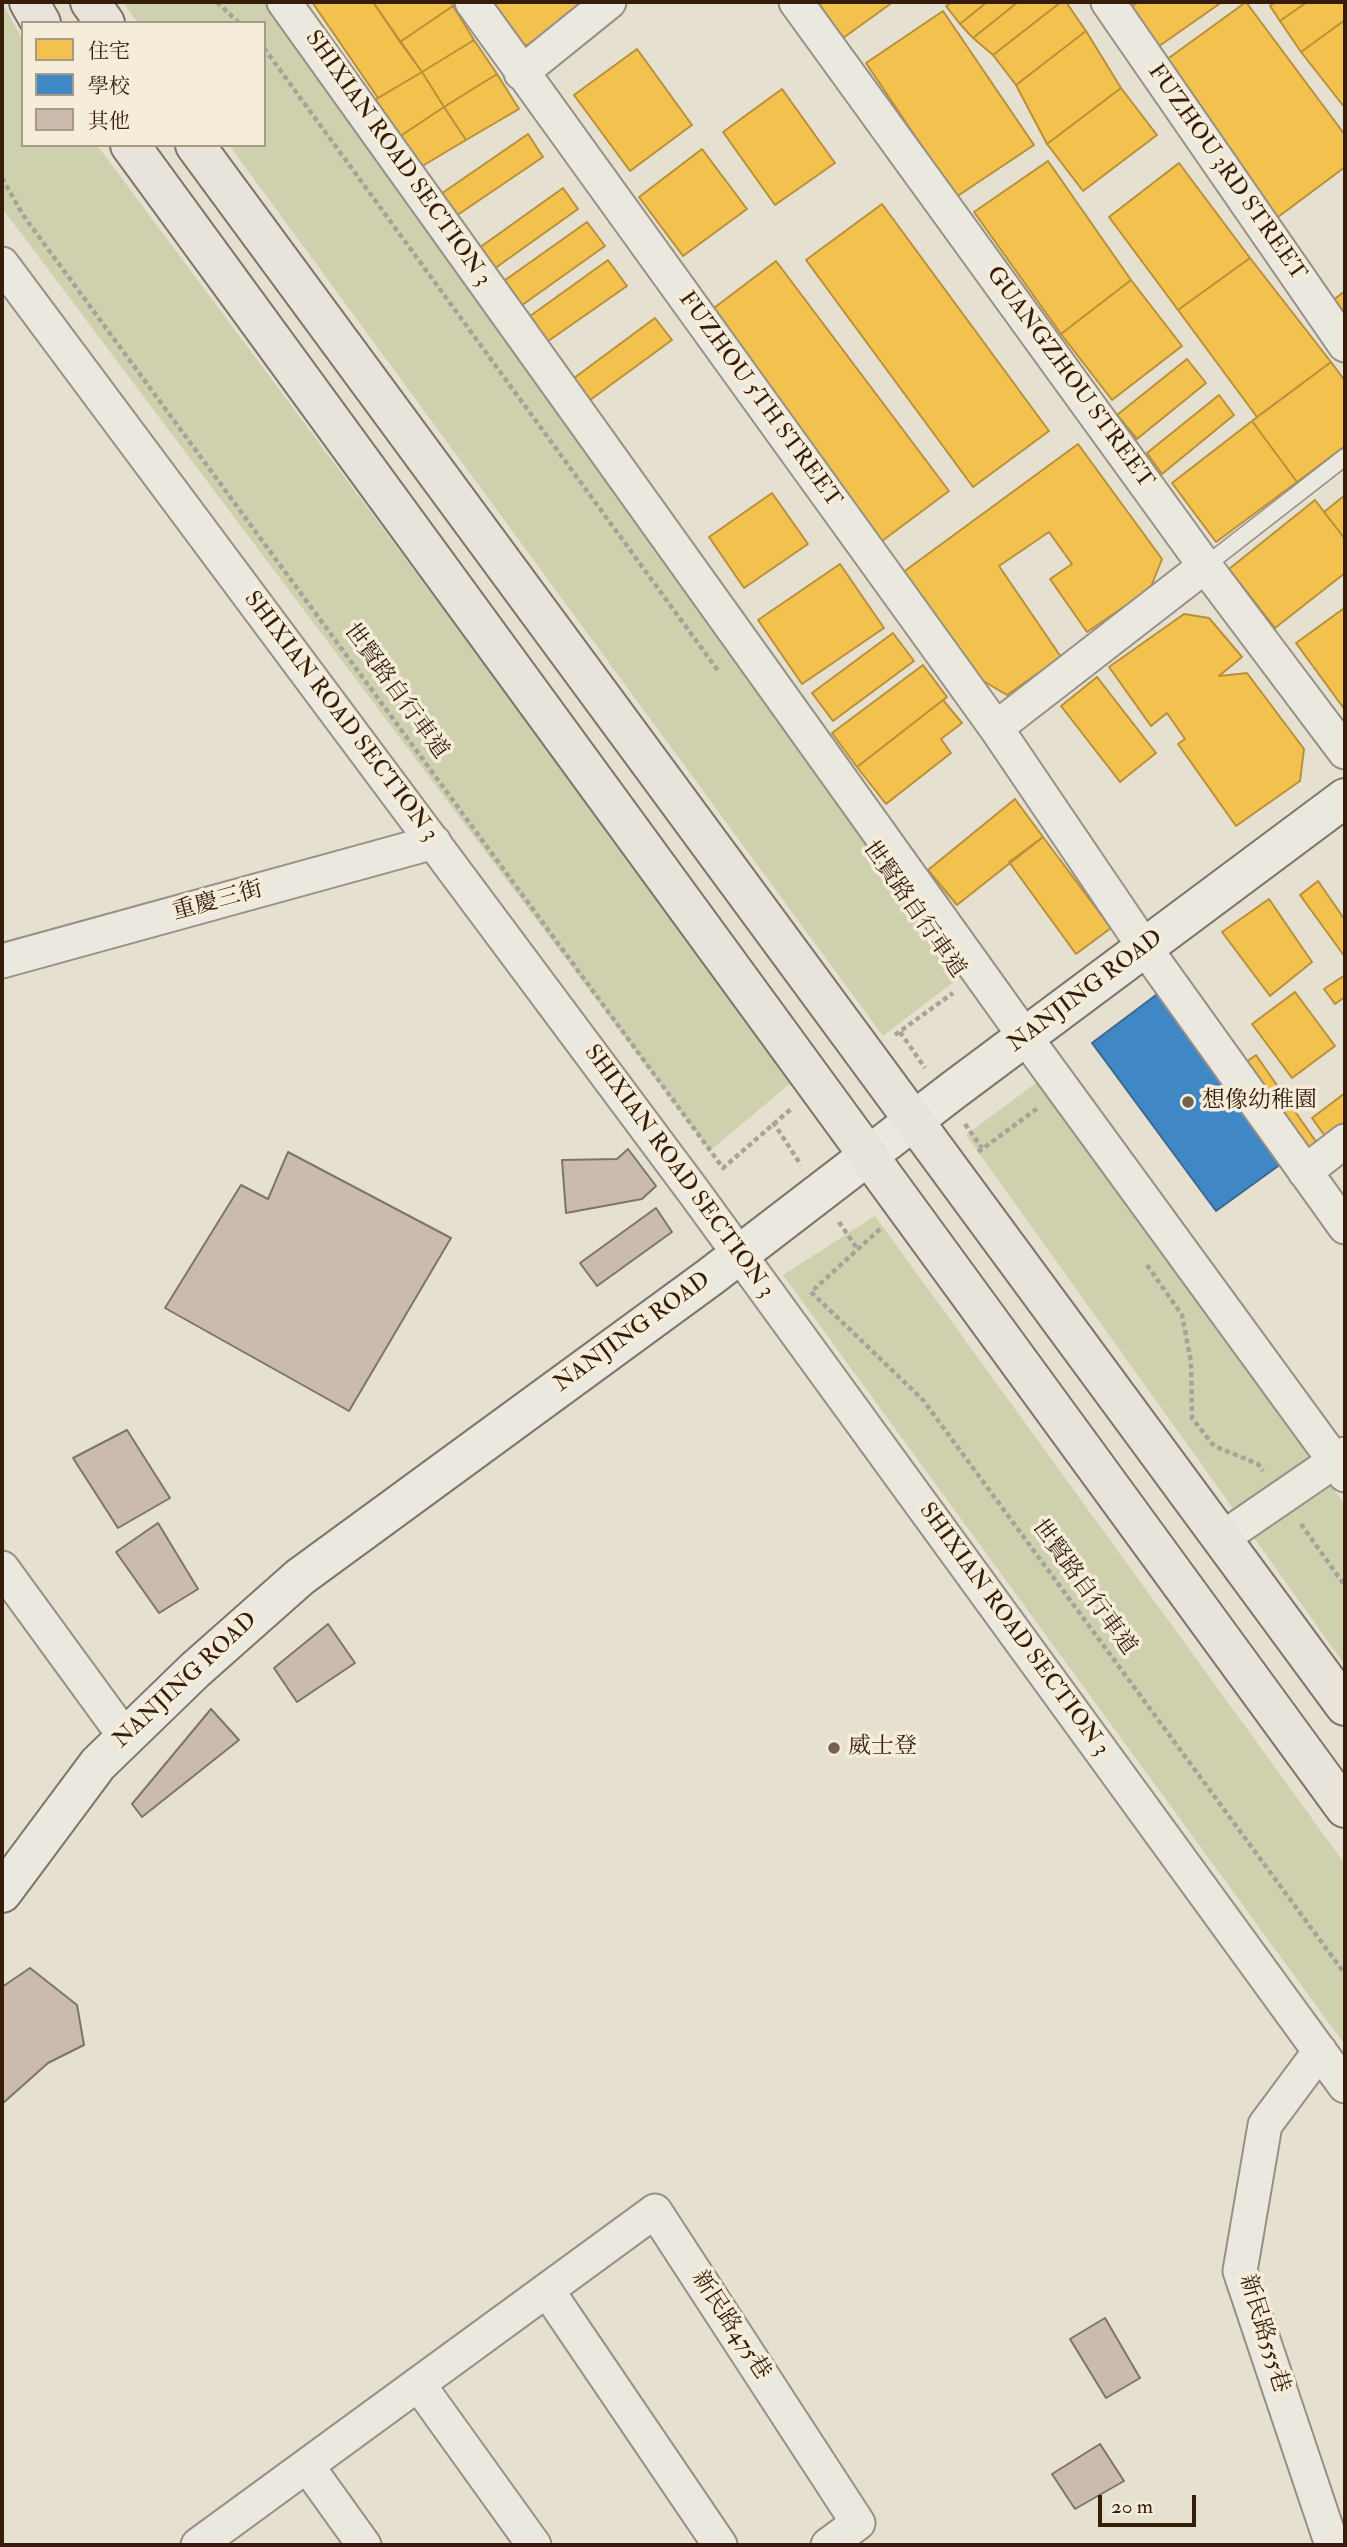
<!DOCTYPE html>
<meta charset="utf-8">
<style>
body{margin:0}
#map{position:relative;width:1347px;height:2547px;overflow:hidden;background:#e6e0d0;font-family:"IM FELL Double Pica","Noto Serif TC",serif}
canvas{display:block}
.frame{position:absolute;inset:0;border:4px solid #351d09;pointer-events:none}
.legend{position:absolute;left:21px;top:21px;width:245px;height:126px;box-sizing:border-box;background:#f5edda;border:2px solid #a89a86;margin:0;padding:9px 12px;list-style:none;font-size:21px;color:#351d09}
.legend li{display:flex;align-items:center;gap:14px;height:35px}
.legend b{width:35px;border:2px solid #a89a86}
.scale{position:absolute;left:1098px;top:2495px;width:98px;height:32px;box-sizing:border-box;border:4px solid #351d09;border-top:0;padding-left:9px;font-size:21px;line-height:24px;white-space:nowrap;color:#351d09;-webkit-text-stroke:5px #f5edda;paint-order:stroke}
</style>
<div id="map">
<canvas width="1347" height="2547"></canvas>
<div class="frame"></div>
<ul class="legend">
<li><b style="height:19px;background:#f2c14e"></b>住宅</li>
<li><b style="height:19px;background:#3f88c5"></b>學校</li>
<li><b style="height:19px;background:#cabbac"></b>其他</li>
</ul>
<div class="scale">20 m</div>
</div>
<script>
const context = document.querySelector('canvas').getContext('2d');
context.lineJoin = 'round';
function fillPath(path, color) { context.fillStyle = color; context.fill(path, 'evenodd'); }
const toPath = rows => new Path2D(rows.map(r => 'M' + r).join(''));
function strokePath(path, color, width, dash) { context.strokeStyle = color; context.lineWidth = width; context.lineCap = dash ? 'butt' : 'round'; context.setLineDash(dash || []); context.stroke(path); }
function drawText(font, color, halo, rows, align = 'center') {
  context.font = font + ' "IM FELL Double Pica","Noto Serif TC",serif'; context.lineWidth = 7; context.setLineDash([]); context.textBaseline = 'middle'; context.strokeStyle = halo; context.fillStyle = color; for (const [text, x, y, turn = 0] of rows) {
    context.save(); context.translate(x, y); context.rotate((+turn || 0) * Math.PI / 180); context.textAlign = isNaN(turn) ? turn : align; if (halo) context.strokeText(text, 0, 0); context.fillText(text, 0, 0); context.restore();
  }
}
fillPath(toPath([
 [2,2,23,41,23,145,97,145,794,1080,710,1151,2,208],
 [123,2,271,2,960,977,883,1036,229,145,264,145,264,23,138,23],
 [1040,1080,1345,1505,1345,1665,966,1135],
 [875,1216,1345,1864,1345,2045,783,1275]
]), '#cfd0ae');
const homes = toPath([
 [312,2,373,2,422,72,378,98,312,2],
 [373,2,451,2,453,6,400,42,373,2],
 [487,2,599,2,542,50,520,43,487,2],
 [809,2,893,2,839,41,809,2],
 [952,2,987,2,960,24,946,6,952,2],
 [987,2,1018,2,973,38,960,24,987,2],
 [1018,2,1061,2,993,55,973,38,1018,2],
 [1061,2,1066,2,1086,31,1016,85,993,55,1061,2],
 [1138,2,1222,2,1145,56,1117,17,1138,2],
 [1246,2,1345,135,1345,167,1270,223,1155,68,1246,2],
 [1276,2,1307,2,1280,21,1270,6,1276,2],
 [1307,2,1345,2,1345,20,1301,52,1280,21,1307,2],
 [453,6,474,40,422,72,400,42,453,6],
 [943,11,1034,145,956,197,866,63,943,11],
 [1345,20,1345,108,1301,52,1345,20],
 [1086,31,1121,88,1047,144,1016,85,1086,31],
 [474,40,497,74,444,107,422,72,474,40],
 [637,49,692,125,630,171,574,95,637,49],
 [422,72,444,107,393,141,368,104,422,72],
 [497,74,519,109,466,140,444,107,497,74],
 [1121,88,1157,135,1083,191,1047,144,1121,88],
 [782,89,835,163,775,205,723,132,782,89],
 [444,107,466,140,414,171,393,141,444,107],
 [528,134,543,157,453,218,438,196,528,134],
 [702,149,747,209,683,256,639,197,702,149],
 [1048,161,1131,280,1061,334,974,212,1048,161],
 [1179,163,1250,258,1178,310,1109,217,1179,163],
 [563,188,578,209,494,269,479,248,563,188],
 [882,204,1049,431,973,487,806,260,882,204],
 [587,222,605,246,518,308,501,283,587,222],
 [1250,258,1331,362,1257,417,1178,310,1250,258],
 [608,260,627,286,544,344,526,319,608,260],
 [776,261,949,491,878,544,706,314,776,261],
 [1131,280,1182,346,1112,400,1061,334,1131,280],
 [1345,291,1345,328,1327,305,1345,291],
 [655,318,672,340,586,403,570,381,655,318],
 [1187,359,1206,383,1137,439,1117,415,1187,359],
 [1331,362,1345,381,1345,446,1297,482,1252,421,1331,362],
 [1219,395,1234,415,1162,474,1147,453,1219,395],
 [1252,421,1297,482,1216,542,1172,483,1252,421],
 [1078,444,1162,559,1150,589,1087,632,1050,579,1072,564,1049,532,999,566,1061,657,1007,695,980,679,902,573,1078,444],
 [772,493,808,544,744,588,709,537,772,493],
 [1345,495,1345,539,1324,512,1345,495],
 [1315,500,1345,539,1345,573,1275,628,1229,569,1315,500],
 [840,564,884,628,802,684,758,620,840,564],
 [1343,609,1345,612,1345,710,1296,643,1343,609],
 [1184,614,1209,618,1242,657,1219,676,1247,673,1304,749,1300,781,1236,826,1178,744,1185,739,1167,713,1151,726,1109,667,1184,614],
 [893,633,914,661,833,721,812,693,893,633],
 [923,665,947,697,857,767,832,733,923,665],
 [1097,677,1156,753,1120,782,1061,706,1097,677],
 [943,700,962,723,941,739,951,753,886,804,857,767,943,700],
 [1015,799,1043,837,957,905,928,870,1015,799],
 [1043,837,1111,928,1076,954,1009,862,1043,837],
 [1318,881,1345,920,1345,957,1300,895,1318,881],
 [1269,899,1312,962,1270,996,1222,932,1269,899],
 [1345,975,1345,997,1335,1004,1324,989,1345,975],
 [1295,992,1335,1046,1292,1078,1252,1024,1295,992],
 [1256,1055,1319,1146,1299,1160,1236,1069,1256,1055],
 [1345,1093,1345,1125,1327,1139,1312,1118,1345,1093]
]);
fillPath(homes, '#f2c14e');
strokePath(homes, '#b99039', 2);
const schools = toPath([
 [1160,992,1285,1161,1216,1211,1092,1043,1160,992]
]);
fillPath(schools, '#3f88c5');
strokePath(schools, '#3c688d', 2);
const building = toPath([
 [628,1149,656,1186,642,1199,566,1213,562,1160,617,1159,628,1149],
 [288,1152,451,1238,349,1411,165,1308,241,1185,268,1199,288,1152],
 [656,1208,672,1232,597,1286,580,1263,656,1208],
 [127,1430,170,1498,118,1528,73,1458,127,1430],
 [158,1523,198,1589,159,1613,116,1552,158,1523],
 [328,1624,355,1663,297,1702,274,1668,328,1624],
 [211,1709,239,1740,142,1817,132,1804,211,1709],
 [30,1968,77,2005,84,2045,48,2063,2,2104,2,1987,30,1968],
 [1105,2318,1140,2378,1106,2398,1070,2339,1105,2318],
 [1100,2444,1124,2481,1075,2509,1052,2474,1100,2444]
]);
fillPath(building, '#cabbac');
strokePath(building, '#7d756a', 2);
const lane = toPath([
 [1205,566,1345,457]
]);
const street = toPath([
 [284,2,1026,1038,1345,1475],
 [472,2,996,728,1145,948,1345,1227],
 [796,2,1205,566,1345,752],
 [1108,2,1345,345],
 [521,73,609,2],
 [2,264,694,1192,1345,2086],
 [996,728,1205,566],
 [2,961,434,842],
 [1305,1172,1345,1141],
 [1224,1537,1345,1454],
 [2,1568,126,1738],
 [1320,2051,1265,2125,1240,2271,1332,2545],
 [547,2290,720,2545],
 [419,2385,534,2545],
 [308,2467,364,2545],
 [198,2545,655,2211,858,2523,828,2545]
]);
const secondary = toPath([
 [2,1893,98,1764,195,1670,300,1577,710,1277,955,1089,1345,798]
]);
const primary = toPath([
 [29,2,41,23],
 [90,2,105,23],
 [130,145,1345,1808],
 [195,145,1345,1706]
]);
strokePath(lane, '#979084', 19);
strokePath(street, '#979084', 37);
strokePath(secondary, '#7d756a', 42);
strokePath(primary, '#7d756a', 42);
strokePath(toPath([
 [217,2,239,23],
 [264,48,719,672],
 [2,178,23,215,723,1168,791,1109],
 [900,1032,925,1068],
 [895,1035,953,993],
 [773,1122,801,1165],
 [965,1124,982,1148],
 [978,1152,1038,1108],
 [839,1222,856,1247],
 [880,1229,811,1292,923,1400,1345,1974],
 [1147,1265,1182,1315,1191,1362,1192,1418,1214,1446,1258,1464,1263,1471],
 [1301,1524,1345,1586]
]), '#a8a39a', 4.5, [5, 3.5]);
strokePath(lane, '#ebe8e0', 16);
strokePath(street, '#ebe8e0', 33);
strokePath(secondary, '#ebe8e0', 38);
strokePath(primary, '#e8e4db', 38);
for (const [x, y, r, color] of [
 [1188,1102,7,"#73614f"],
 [834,1748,7,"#73614f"]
]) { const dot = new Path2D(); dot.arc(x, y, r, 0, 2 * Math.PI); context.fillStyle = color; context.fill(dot); strokePath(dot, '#f5edda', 2.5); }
drawText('23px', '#351d09', '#f5edda', [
 ["SHIXIAN ROAD SECTION 3",397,159,55],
 ["FUZHOU 3RD STREET",1226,173,55],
 ["GUANGZHOU STREET",1069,378,54],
 ["FUZHOU 5TH STREET",759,400,54],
 ["世賢路自行車道",395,692,54],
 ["SHIXIAN ROAD SECTION 3",340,717,53],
 ["重慶三街",218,902,-15],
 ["世賢路自行車道",913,910,55],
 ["NANJING ROAD",1086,992,-37],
 ["SHIXIAN ROAD SECTION 3",678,1172,54],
 ["NANJING ROAD",633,1333,-36],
 ["世賢路自行車道",1083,1588,54],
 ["SHIXIAN ROAD SECTION 3",1013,1630,54],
 ["NANJING ROAD",186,1681,-43],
 ["新民路475巷",730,2326,57],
 ["新民路555巷",1263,2334,73]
]);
drawText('23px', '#351d09', '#f5edda', [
 ["想像幼稚園",1202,1102],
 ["威士登",848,1748]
], 'left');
</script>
